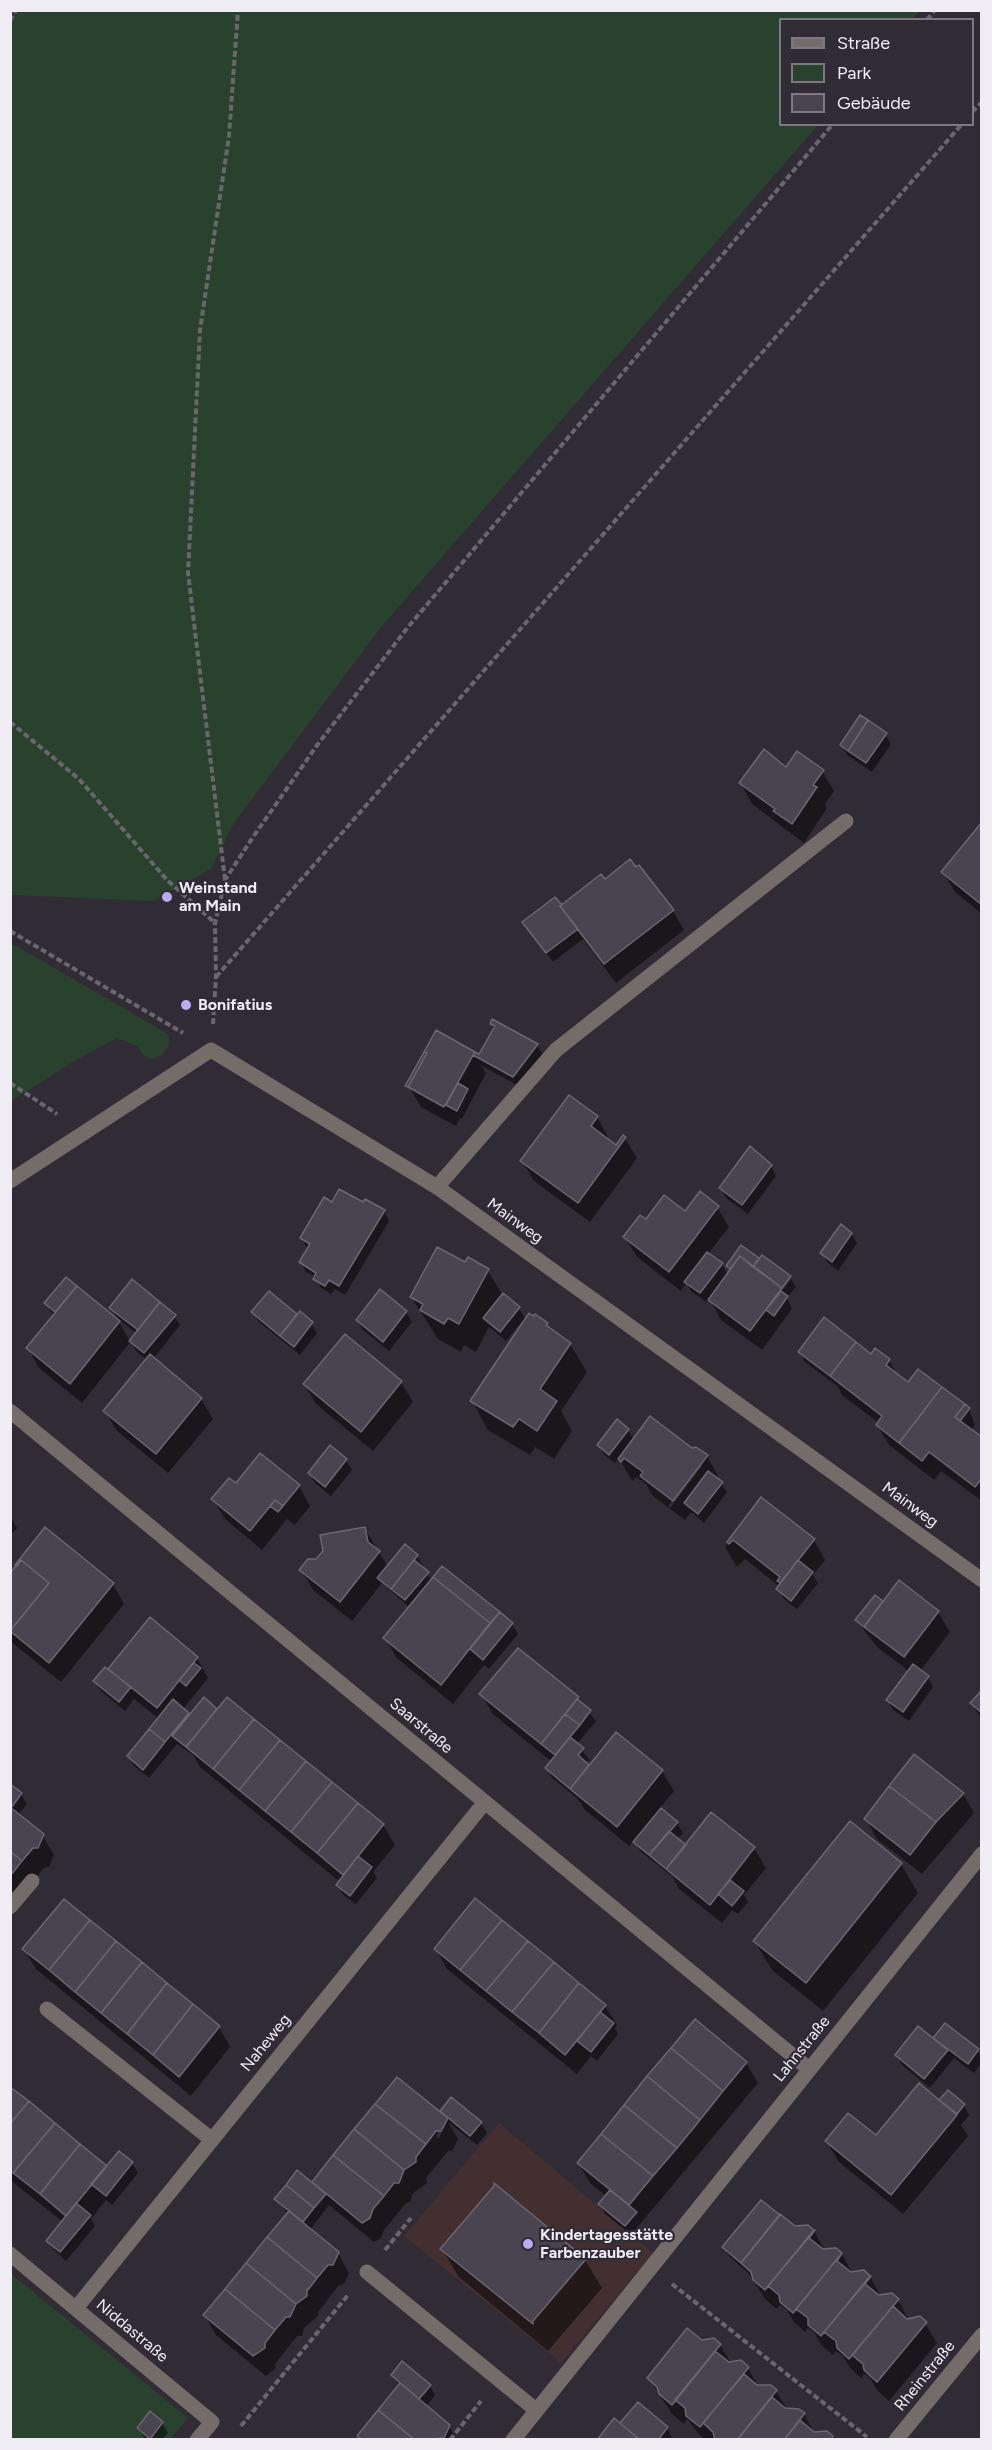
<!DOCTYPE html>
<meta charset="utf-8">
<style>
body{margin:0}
#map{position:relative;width:992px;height:2450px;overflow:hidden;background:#312b36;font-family:Figtree,sans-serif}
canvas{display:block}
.frame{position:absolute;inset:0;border:12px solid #f0ecf3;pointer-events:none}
.legend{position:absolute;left:779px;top:18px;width:195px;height:108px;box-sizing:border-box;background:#312b36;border:2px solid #7d7882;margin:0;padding:8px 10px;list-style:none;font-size:18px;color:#f0ecf3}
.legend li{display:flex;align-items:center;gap:12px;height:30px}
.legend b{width:30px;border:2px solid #7d7882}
</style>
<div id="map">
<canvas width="992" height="2450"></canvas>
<div class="frame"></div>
<ul class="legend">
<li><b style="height:8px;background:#736c69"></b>Straße</li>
<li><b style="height:16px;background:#29422e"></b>Park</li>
<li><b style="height:16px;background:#4a4450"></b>Gebäude</li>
</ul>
</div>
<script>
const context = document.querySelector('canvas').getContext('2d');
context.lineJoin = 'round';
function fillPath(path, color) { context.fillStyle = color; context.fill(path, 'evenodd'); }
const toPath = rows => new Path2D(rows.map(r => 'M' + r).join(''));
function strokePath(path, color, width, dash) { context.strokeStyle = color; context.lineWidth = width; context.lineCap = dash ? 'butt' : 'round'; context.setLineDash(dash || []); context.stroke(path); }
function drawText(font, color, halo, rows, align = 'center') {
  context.font = font + ' Figtree,sans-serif'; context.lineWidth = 4.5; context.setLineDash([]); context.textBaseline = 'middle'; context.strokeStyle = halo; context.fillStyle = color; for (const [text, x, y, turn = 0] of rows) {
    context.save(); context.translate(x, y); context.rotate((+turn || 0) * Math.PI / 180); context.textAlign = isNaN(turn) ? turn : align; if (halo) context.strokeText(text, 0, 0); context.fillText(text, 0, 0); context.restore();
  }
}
fillPath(toPath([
 [499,2123,653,2253,561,2363,404,2236]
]), '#432f2f');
fillPath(toPath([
 [11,10,920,10,920,11,912,19,780,20,780,124,818,125,382,626,234,823,211,869,154,901,11,895],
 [11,943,168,1034,170,1042,168,1047,161,1056,150,1059,143,1055,137,1046,117,1038,79,1058,11,1101],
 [10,2273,188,2418,170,2439,11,2439]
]), '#29422e');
fillPath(toPath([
 [885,734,891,744,872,772,847,755,841,745],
 [786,770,822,771,834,791,825,804,827,808,804,843,752,804,741,784],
 [982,824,982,914,955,892,943,872],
 [605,881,673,911,684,930,616,983,583,939,553,962,524,923,561,907],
 [491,1024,537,1045,543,1055,519,1086,482,1066,486,1073,462,1119,460,1118,456,1126,421,1107,409,1087,436,1032,480,1056,495,1029],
 [597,1117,608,1137,607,1140,617,1147,624,1137,637,1158,590,1222,534,1181,522,1161],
 [771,1166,776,1176,748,1214,726,1198,721,1188],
 [363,1204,384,1211,389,1221,345,1295,335,1289,331,1294,321,1288,316,1277,306,1272,301,1262,308,1249,301,1238],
 [717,1207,729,1227,708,1254,722,1264,728,1275,731,1272,728,1266,742,1247,790,1277,776,1293,779,1295,791,1279,796,1287,787,1298,792,1309,762,1350,721,1320,709,1298,706,1302,692,1292,686,1283,681,1291,637,1257,625,1237,646,1222],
 [851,1234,857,1243,838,1271,828,1263,822,1253],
 [468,1259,488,1271,502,1294,519,1308,526,1320,546,1324,550,1329,570,1344,587,1372,561,1411,572,1431,554,1459,535,1447,530,1455,488,1430,472,1401,525,1321,523,1320,506,1341,489,1327,476,1352,464,1345,461,1352,438,1339,411,1297,466,1264],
 [66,1279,119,1322,130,1341,137,1334,117,1318,111,1308,174,1316,180,1325,153,1359,201,1399,213,1419,168,1473,117,1431,105,1411,147,1360,136,1351,131,1341,82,1403,39,1368,28,1348,54,1316,46,1304],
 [380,1291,406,1312,412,1322,389,1351,363,1330,357,1320],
 [269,1293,298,1316,311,1323,317,1333,300,1355,259,1322,253,1313],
 [345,1336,401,1382,413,1402,373,1451,316,1404,304,1384],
 [800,1352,872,1356,889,1360,898,1376,909,1384,969,1409,975,1425,971,1431,982,1439,982,1501,941,1471,934,1480,889,1445,877,1425,879,1423,843,1396,837,1386,805,1362],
 [628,1430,634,1440,692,1450,696,1449,707,1456,718,1476,717,1479,727,1492,704,1523,691,1512,685,1520,653,1496,646,1484,636,1477,633,1481,631,1479,619,1458,615,1463,604,1455,599,1445],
 [700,1464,702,1466,670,1508,668,1506],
 [330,1447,346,1460,352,1470,331,1496,315,1483,309,1473],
 [236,1486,299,1486,310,1506,295,1525,287,1519,262,1550,225,1519,213,1499],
 [761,1499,814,1540,825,1560,813,1575,818,1583,797,1609,784,1599,778,1589,780,1587,745,1559,737,1567,725,1547],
 [10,1516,17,1528,10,1536],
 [365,1529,388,1567,417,1556,423,1566,421,1568,432,1580,442,1568,512,1624,518,1634,489,1669,484,1665,453,1704,397,1658,385,1638,410,1608,382,1583,352,1621,313,1590,301,1570],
 [10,1574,113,1584,124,1604,61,1682,10,1641],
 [875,1597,883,1603,938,1612,950,1632,920,1671,928,1677,933,1687,909,1721,893,1710,888,1700,909,1671,877,1647,857,1621],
 [150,1620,197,1658,208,1678,183,1709,190,1716,204,1699,218,1711,228,1699,383,1825,395,1845,373,1872,377,1878,356,1904,343,1895,338,1885,340,1882,200,1767,193,1755,177,1744,149,1778,134,1766,129,1756,159,1719,134,1699,125,1711,101,1691,95,1681,109,1671],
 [982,1692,982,1720,972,1704],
 [481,1694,578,1698,596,1721,577,1744,589,1759,585,1763,589,1768,662,1771,674,1791,659,1809,677,1823,683,1833,677,1840,686,1847,712,1814,754,1848,766,1868,744,1895,748,1902,738,1914,732,1910,722,1923,679,1889,673,1877,641,1852,634,1840,629,1846,584,1809,578,1799,552,1778,547,1768,552,1762,493,1714],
 [10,1786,21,1794,27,1804,18,1815,42,1835,54,1855,49,1867,44,1868,10,1910],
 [963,1794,974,1813,922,1874,877,1839,866,1819],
 [901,1864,918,1893,823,2011,772,1970,755,1942],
 [24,1949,219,2027,230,2047,191,2096,36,1969],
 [436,1949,605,2006,617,2025,615,2028,618,2034,597,2061,591,2056,577,2074,447,1969],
 [945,2025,978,2050,982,2062,974,2073,954,2058,930,2088,902,2065,897,2055,933,2040],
 [746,2063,758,2083,631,2235,605,2214,600,2204,606,2196,590,2183,578,2163],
 [10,2089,107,2168,119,2153,132,2163,138,2173,112,2205,106,2200,91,2219,95,2226,66,2261,54,2250,48,2241,63,2222,10,2180],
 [948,2092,964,2105,969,2115,961,2125,968,2136,903,2214,838,2161,827,2142,876,2137,940,2102],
 [442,2111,481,2123,487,2133,477,2145,448,2122,458,2139,452,2151,448,2151,426,2178,427,2183,412,2194,411,2202,406,2203,384,2230,381,2238,374,2242,329,2205,310,2230,338,2253,349,2273,344,2284,339,2285,318,2312,318,2316,304,2328,302,2336,297,2336,275,2364,276,2368,266,2376,216,2335,205,2316,288,2214,276,2199,317,2188,314,2182,445,2118],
 [443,2124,446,2124,439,2138,436,2137],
 [807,2226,814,2231,825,2251,835,2249,842,2254,853,2274,864,2272,870,2277,881,2296,898,2300,909,2320,925,2323,937,2343,889,2401,877,2390,870,2378,864,2374,861,2378,850,2368,843,2356,836,2351,833,2355,821,2345,814,2332,808,2328,805,2332,794,2322,787,2310,780,2305,777,2309,766,2300,748,2273,730,2257,724,2248],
 [442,2249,585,2260,602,2288,548,2351,459,2277],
 [701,2341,720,2345,731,2363,748,2368,759,2387,776,2391,787,2409,799,2410,804,2414,815,2434,833,2440,704,2440,687,2419,684,2424,672,2414,649,2378],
 [392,2375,430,2386,435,2395,426,2407,449,2426,457,2440,356,2440,400,2386],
 [162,2423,168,2433,162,2440,146,2440,138,2428],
 [620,2425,667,2428,672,2438,599,2440]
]), '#0007');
const building = toPath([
 [860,715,868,720,848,751,840,745,860,715],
 [868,720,887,733,866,763,848,751,868,720],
 [764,749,786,767,797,751,824,770,813,785,817,787,792,824,773,811,775,809,739,783,764,749],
 [982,822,982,905,941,872,982,822],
 [630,859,636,867,639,865,674,910,604,964,560,906,601,874,605,879,630,859],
 [555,897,562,905,560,906,578,929,546,953,522,922,555,897],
 [492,1019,538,1044,513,1077,473,1055,475,1052,479,1054,495,1026,490,1024,492,1019],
 [436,1030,475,1052,444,1107,408,1087,427,1053,424,1052,436,1030],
 [424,1052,427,1053,408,1087,405,1086,424,1052],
 [458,1083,468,1089,457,1111,446,1105,458,1083],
 [569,1095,598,1116,591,1126,616,1145,623,1135,626,1137,578,1203,520,1161,569,1095],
 [750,1146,772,1165,742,1205,719,1188,750,1146],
 [339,1189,363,1202,365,1199,385,1210,339,1286,329,1280,325,1286,313,1279,316,1273,299,1262,310,1244,300,1238,324,1197,332,1202,339,1189],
 [700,1191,719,1206,669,1272,623,1237,640,1215,646,1219,664,1195,685,1211,700,1191],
 [841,1224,852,1233,832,1262,820,1253,841,1224],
 [741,1245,759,1258,753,1267,740,1256,730,1269,726,1266,741,1245],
 [437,1247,465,1262,468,1257,489,1269,459,1324,448,1318,444,1324,420,1310,423,1304,410,1297,437,1247],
 [707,1252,723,1263,700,1293,684,1282,707,1252],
 [762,1255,791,1276,782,1288,753,1267,762,1255],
 [740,1256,782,1288,750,1331,708,1300,740,1256],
 [66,1277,77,1286,55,1312,44,1303,66,1277],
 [132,1279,160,1302,138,1330,109,1308,132,1279],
 [77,1286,120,1321,70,1384,26,1348,77,1286],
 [380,1289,407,1311,383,1342,356,1320,380,1289],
 [269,1291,297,1314,280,1336,251,1312,269,1291],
 [781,1291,788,1296,774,1316,766,1310,781,1291],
 [503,1293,520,1307,500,1332,483,1318,503,1293],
 [160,1302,176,1315,144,1353,129,1341,160,1302],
 [300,1311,313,1322,294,1347,280,1336,300,1311],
 [529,1313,533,1316,535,1314,548,1323,546,1325,571,1343,540,1389,557,1401,537,1431,519,1419,513,1427,470,1401,529,1313],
 [824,1317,856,1342,830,1376,798,1352,824,1317],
 [345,1334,402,1381,361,1432,303,1384,345,1334],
 [856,1342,871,1354,875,1348,890,1359,886,1365,908,1382,918,1369,942,1387,899,1443,876,1425,882,1416,830,1376,856,1342],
 [150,1354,202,1398,156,1454,103,1411,150,1354],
 [942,1387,965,1404,955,1417,982,1437,982,1478,975,1487,929,1452,922,1461,899,1443,942,1387],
 [965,1404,970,1408,960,1421,955,1417,965,1404],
 [650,1416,692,1448,696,1447,708,1455,673,1501,640,1476,643,1472,624,1458,621,1462,618,1459,650,1416],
 [617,1419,629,1429,609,1455,597,1445,617,1419],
 [330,1445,347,1459,325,1487,308,1473,330,1445],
 [260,1453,300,1485,283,1506,275,1500,250,1531,211,1499,229,1478,236,1483,260,1453],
 [708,1471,723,1482,698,1514,684,1503,708,1471],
 [761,1497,815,1539,780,1583,777,1581,780,1577,733,1540,729,1544,727,1542,761,1497],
 [275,1500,283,1506,278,1512,270,1506,275,1500],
 [45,1527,114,1583,49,1663,10,1631,49,1583,21,1560,17,1566,15,1565,45,1527],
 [365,1527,368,1542,380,1551,340,1602,299,1570,308,1559,316,1559,323,1551,320,1535,365,1527],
 [405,1544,418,1555,391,1589,377,1578,405,1544],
 [21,1560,49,1583,10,1631,10,1573,21,1560],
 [414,1560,429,1572,405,1600,391,1589,414,1560],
 [798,1560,813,1572,791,1601,776,1589,798,1560],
 [442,1566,500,1612,490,1623,433,1577,442,1566],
 [433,1577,490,1623,441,1685,383,1638,433,1577],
 [899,1580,939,1611,904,1657,864,1627,899,1580],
 [875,1595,883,1601,864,1627,855,1620,875,1595],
 [500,1612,513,1623,483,1660,470,1649,500,1612],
 [150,1617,198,1657,157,1708,108,1669,150,1617],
 [518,1648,579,1697,541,1744,479,1694,518,1648],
 [194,1663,201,1668,186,1686,179,1680,194,1663],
 [913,1664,929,1676,903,1712,886,1700,913,1664],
 [105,1667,131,1687,119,1702,93,1681,105,1667],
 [982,1690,982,1713,970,1703,982,1690],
 [204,1697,217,1709,186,1747,172,1736,204,1697],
 [227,1697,254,1719,213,1769,186,1747,227,1697],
 [173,1699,189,1713,165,1742,149,1729,173,1699],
 [577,1699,591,1710,580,1725,565,1714,577,1699],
 [565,1714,580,1725,555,1755,541,1744,565,1714],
 [254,1719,280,1740,239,1790,213,1769,254,1719],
 [149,1729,165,1742,143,1770,127,1756,149,1729],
 [616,1732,663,1770,617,1827,570,1789,616,1732],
 [570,1737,584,1748,578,1755,589,1765,570,1789,545,1768,570,1737],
 [280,1740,306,1761,265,1811,239,1790,280,1740],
 [914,1754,964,1793,936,1822,889,1786,914,1754],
 [306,1761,332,1782,291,1832,265,1811,306,1761],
 [332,1782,358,1803,317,1853,291,1832,332,1782],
 [10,1784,22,1793,11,1808,10,1807,10,1784],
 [889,1786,936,1822,910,1855,864,1819,889,1786],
 [358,1803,384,1824,343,1875,317,1853,358,1803],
 [10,1807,44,1834,38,1848,33,1848,22,1861,10,1851,10,1807],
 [661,1808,678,1822,649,1855,633,1842,661,1808],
 [711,1812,755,1847,710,1905,666,1869,711,1812],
 [850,1821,902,1863,806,1983,753,1941,850,1821],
 [669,1831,686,1845,666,1869,649,1855,669,1831],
 [10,1851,22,1861,10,1876,10,1851],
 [358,1856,372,1867,350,1896,336,1885,358,1856],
 [730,1880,744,1891,732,1906,718,1894,730,1880],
 [475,1898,502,1920,460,1970,434,1949,475,1898],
 [64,1899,90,1920,49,1970,22,1949,64,1899],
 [90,1920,116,1941,75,1992,49,1970,90,1920],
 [502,1920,528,1941,486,1991,460,1970,502,1920],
 [116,1941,142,1962,101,2013,75,1992,116,1941],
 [528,1941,554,1962,512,2012,486,1991,528,1941],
 [142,1962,167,1983,127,2034,101,2013,142,1962],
 [554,1962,579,1983,539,2033,512,2012,554,1962],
 [167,1983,193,2004,153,2055,127,2034,167,1983],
 [579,1983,606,2005,565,2055,539,2033,579,1983],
 [193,2004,220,2026,179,2077,153,2055,193,2004],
 [600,2012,614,2023,591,2052,577,2041,600,2012],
 [695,2019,747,2062,723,2091,671,2048,695,2019],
 [945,2023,979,2049,968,2064,933,2038,945,2023],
 [918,2026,948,2050,924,2079,895,2055,918,2026],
 [671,2048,723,2091,700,2120,647,2076,671,2048],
 [647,2076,700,2120,677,2148,624,2105,647,2076],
 [397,2077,448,2118,441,2131,436,2131,426,2144,375,2104,397,2077],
 [919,2083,957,2115,891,2195,825,2141,848,2113,876,2135,919,2083],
 [10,2087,29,2101,10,2124,10,2087],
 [948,2090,965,2104,957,2114,939,2100,948,2090],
 [451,2097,482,2122,470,2136,440,2111,451,2097],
 [29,2101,55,2123,13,2173,10,2171,10,2124,29,2101],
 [375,2104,426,2144,416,2157,416,2162,404,2170,354,2129,375,2104],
 [624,2105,677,2148,653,2176,601,2134,624,2105],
 [55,2123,80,2144,40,2194,13,2173,55,2123],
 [354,2129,404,2170,399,2183,394,2183,384,2196,333,2155,354,2129],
 [601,2134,653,2176,629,2205,577,2163,601,2134],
 [80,2144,107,2166,66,2216,40,2194,80,2144],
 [119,2151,133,2162,106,2196,91,2184,119,2151],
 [333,2155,384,2196,373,2209,370,2218,362,2223,312,2182,333,2155],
 [297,2170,326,2194,314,2208,286,2185,297,2170],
 [494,2183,586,2259,533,2321,533,2324,440,2249,494,2186,494,2183],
 [286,2185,314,2208,303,2222,274,2199,286,2185],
 [610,2190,637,2212,625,2226,598,2204,610,2190],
 [761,2200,780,2215,741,2263,722,2247,761,2200],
 [76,2203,91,2215,60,2252,46,2241,76,2203],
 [289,2211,339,2252,333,2265,328,2265,317,2278,267,2237,289,2211],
 [780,2214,795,2226,808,2225,814,2230,765,2290,753,2280,751,2272,741,2263,780,2214],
 [815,2230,809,2238,823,2249,836,2248,842,2253,793,2313,780,2302,779,2295,768,2286,815,2230],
 [267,2237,317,2278,307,2291,307,2296,296,2304,246,2263,267,2237],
 [842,2253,837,2261,851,2272,864,2270,870,2276,821,2336,808,2325,808,2318,796,2309,842,2253],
 [246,2263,296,2304,290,2317,286,2317,275,2330,225,2289,246,2263],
 [871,2276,865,2284,879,2295,892,2293,899,2299,849,2359,837,2348,836,2341,824,2332,871,2276],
 [225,2289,275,2330,265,2343,265,2348,253,2356,203,2315,225,2289],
 [899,2299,893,2306,907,2319,920,2316,927,2322,877,2382,864,2370,863,2364,852,2355,899,2299],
 [687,2328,702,2340,714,2338,721,2344,672,2405,659,2394,657,2387,647,2378,687,2328],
 [715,2351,729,2362,741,2360,749,2367,700,2427,686,2416,685,2408,675,2400,715,2351],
 [402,2361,431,2385,419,2399,391,2375,402,2361],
 [744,2374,757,2385,771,2385,777,2390,737,2440,715,2440,713,2432,703,2423,744,2374],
 [400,2383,450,2425,444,2438,415,2440,378,2410,400,2383],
 [772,2397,785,2408,799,2409,805,2413,784,2440,737,2440,772,2397],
 [638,2402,668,2427,658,2440,640,2440,620,2423,638,2402],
 [378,2410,415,2440,362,2440,357,2436,378,2410],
 [150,2411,163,2422,150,2439,137,2428,150,2411],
 [614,2418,620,2423,640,2440,597,2440,614,2418],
 [800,2420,814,2432,827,2431,833,2436,831,2440,784,2440,800,2420]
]);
fillPath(building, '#4a4450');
strokePath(building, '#6c6673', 1.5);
strokePath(toPath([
 [927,20,935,10],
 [10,21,16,10],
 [972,112,982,102],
 [10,722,79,779,168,881,215,923],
 [225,880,188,573,200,330,229,136,238,10],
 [10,931,183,1033],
 [216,977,962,124],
 [213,1024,216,977,215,923,225,880,253,837,318,744,408,627,833,124],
 [10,1083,57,1114],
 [385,2250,411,2218],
 [672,2284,867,2437],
 [241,2426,348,2295],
 [450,2440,481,2401]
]), '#6b656f', 4, [6, 3]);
strokePath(toPath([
 [437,1187,556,1050,846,821],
 [10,1907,32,1881],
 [47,2009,211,2139]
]), '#736c69', 15);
strokePath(toPath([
 [10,1181,211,1050,437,1187,982,1580],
 [10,1411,809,2069],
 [10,2254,212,2422,197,2440],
 [367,2272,536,2410],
 [77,2307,485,1802],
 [513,2440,982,1854],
 [896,2440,982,2335]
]), '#736c69', 15);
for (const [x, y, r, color] of [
 [167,897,6,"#bea9f4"],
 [186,1005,6,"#bea9f4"],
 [528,2244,6,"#bea9f4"]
]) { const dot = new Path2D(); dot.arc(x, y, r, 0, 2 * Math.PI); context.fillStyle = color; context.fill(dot); strokePath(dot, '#312b36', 2); }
drawText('bold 16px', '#f0ecf3', '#312b36', [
 ["Weinstand",179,888],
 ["am Main",179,906],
 ["Bonifatius",198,1005],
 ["Kindertagesstätte",540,2235],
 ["Farbenzauber",540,2253]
], 'left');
drawText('16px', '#f0ecf3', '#312b36', [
 ["Mainweg",515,1221,36],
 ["Mainweg",910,1505,36],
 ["Saarstraße",421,1726,40],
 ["Naheweg",266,2043,-51],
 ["Lahnstraße",802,2049,-51],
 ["Niddastraße",132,2331,40],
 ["Rheinstraße",925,2376,-51]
]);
</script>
